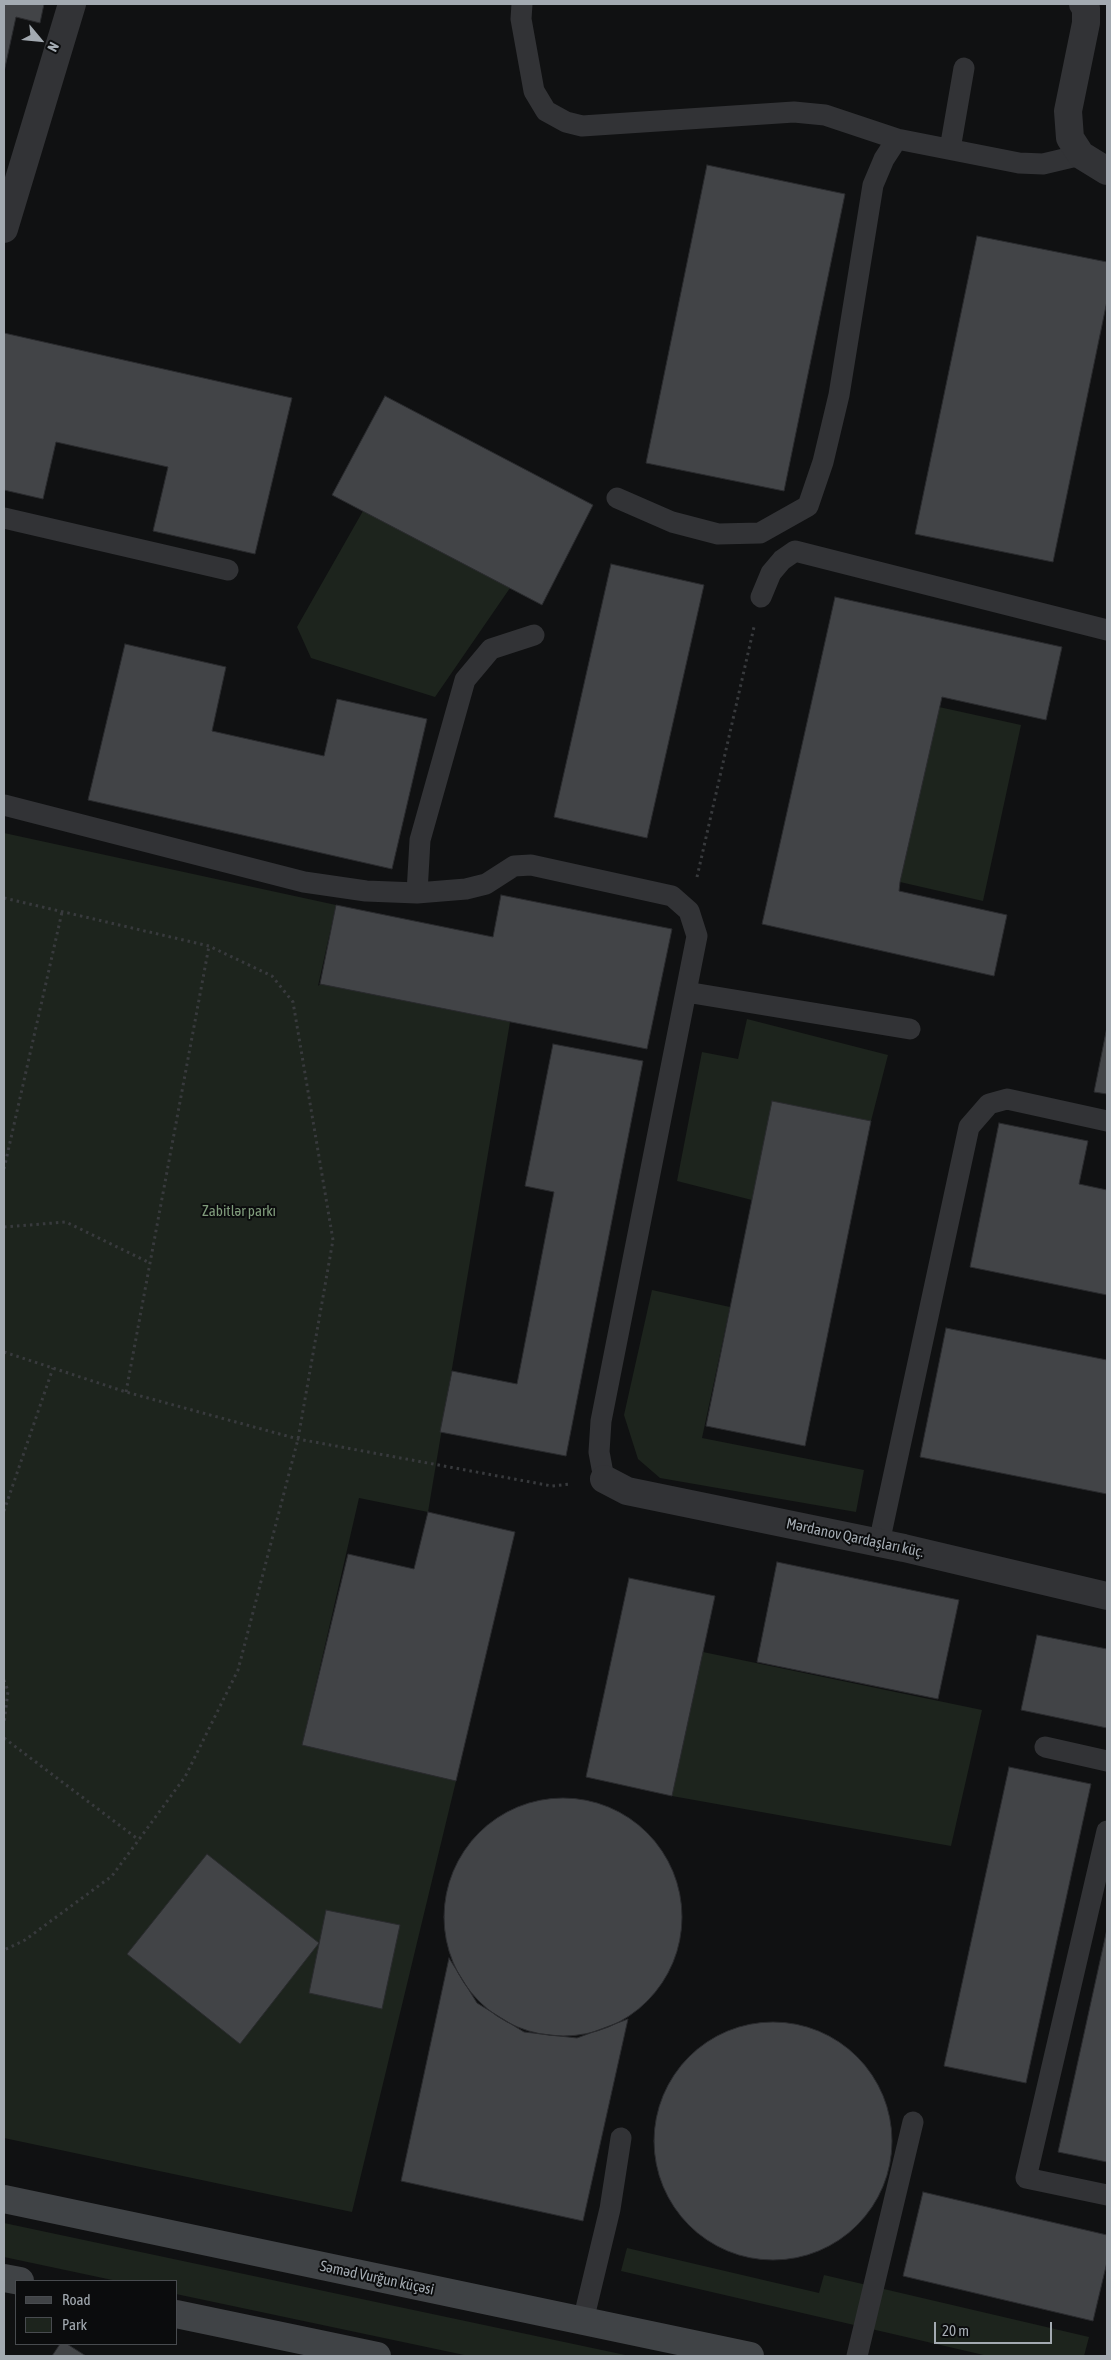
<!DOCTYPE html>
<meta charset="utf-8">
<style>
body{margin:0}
#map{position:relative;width:1111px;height:2360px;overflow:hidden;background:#101112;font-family:"Asap Condensed",sans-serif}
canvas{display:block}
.frame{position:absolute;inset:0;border:5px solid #a3aab1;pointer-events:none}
.legend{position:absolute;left:15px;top:2280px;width:162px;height:65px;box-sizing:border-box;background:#0b0c0d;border:1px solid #484b4f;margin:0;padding:6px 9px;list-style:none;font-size:15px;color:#a3aab1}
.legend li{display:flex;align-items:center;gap:10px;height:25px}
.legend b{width:25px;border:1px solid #484b4f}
.north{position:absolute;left:15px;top:15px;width:50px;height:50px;-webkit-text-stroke:4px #0b0c0d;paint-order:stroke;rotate:118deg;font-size:14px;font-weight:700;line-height:20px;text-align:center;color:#a3aab1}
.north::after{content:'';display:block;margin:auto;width:18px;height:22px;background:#a3aab1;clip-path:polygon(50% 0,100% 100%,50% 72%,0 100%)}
.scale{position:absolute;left:934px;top:2322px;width:118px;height:22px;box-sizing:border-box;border:2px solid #a3aab1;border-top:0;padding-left:6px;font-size:15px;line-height:18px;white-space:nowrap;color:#a3aab1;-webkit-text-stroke:4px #0b0c0d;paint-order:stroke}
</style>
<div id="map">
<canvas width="1111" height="2360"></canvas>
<div class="frame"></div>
<ul class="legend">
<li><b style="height:6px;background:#404346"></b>Road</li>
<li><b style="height:14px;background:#1d241d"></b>Park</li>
</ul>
<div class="north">N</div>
<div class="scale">20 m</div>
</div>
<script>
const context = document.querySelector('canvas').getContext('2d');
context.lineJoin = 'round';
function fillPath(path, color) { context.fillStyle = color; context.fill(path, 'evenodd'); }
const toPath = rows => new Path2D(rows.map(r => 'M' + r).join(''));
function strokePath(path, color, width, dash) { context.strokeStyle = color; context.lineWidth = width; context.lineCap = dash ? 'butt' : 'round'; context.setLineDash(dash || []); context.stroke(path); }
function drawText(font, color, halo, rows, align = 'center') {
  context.font = font + ' "Asap Condensed",sans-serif'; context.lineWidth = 4; context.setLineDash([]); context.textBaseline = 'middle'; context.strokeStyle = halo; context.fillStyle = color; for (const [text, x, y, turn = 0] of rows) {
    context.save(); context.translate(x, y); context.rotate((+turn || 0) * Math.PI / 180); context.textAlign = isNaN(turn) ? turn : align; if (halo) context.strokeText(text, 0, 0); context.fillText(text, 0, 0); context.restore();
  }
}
fillPath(toPath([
 [363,511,510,588,435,697,311,658,297,627],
 [939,707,1021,725,983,901,900,882],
 [4,833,336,905,318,986,320,984,510,1022,428,1512,359,1498,302,1745,456,1781,352,2212,4,2138],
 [747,1019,888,1055,871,1121,752,1200,677,1181,702,1052,738,1059],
 [652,1290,730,1307,702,1438,864,1470,856,1512,660,1478,638,1459,624,1415],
 [703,1652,982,1710,951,1846,672,1796],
 [4,2223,630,2356,469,2356,176,2294,176,2281,117,2281,4,2257],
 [627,2248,819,2293,824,2275,1089,2337,1084,2356,988,2356,621,2271]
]), '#1d241d');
const building = toPath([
 [4,4,44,4,40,23,16,17,4,72,4,4],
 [707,165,845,194,784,491,646,463,707,165],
 [977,236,1107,262,1107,301,1053,562,915,534,977,236],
 [4,333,292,398,255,554,153,531,168,467,56,442,43,499,4,490,4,333],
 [385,396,593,505,542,605,332,495,385,396],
 [611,564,704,585,647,838,554,817,611,564],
 [835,597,1062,647,1046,720,942,697,900,882,899,891,1007,915,994,976,762,924,835,597],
 [125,644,226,667,212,731,324,756,337,699,427,719,392,869,88,800,125,644],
 [501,895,672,929,647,1049,320,984,336,905,493,937,501,895],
 [1107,1027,1107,1094,1094,1092,1107,1027],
 [553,1044,643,1061,566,1456,440,1432,452,1371,517,1384,554,1192,525,1186,553,1044],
 [772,1101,871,1121,805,1446,706,1426,772,1101],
 [999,1123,1088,1141,1079,1184,1107,1190,1107,1295,970,1267,999,1123],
 [946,1328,1107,1360,1107,1494,920,1457,946,1328],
 [428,1512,515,1532,456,1781,302,1745,348,1554,414,1569,428,1512],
 [777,1562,959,1600,938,1699,757,1662,777,1562],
 [629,1578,715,1596,672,1796,586,1777,629,1578],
 [1037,1635,1107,1649,1107,1728,1021,1710,1037,1635],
 [1009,1767,1091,1784,1026,2083,944,2066,1009,1767],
 '444 1917a119 119 0 1 1 238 0a119 119 0 1 1-238 0Z',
 [207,1854,319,1943,240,2044,127,1954,207,1854],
 [326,1910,400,1925,382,2009,309,1993,326,1910],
 [1107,1929,1107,2162,1058,2152,1107,1929],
 [449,1958,477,2003,524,2032,577,2038,628,2019,583,2221,401,2181,449,1958],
 '654 2141a119 119 0 1 1 238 0a119 119 0 1 1-238 0Z',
 [923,2192,1107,2235,1107,2262,1093,2321,903,2276,923,2192],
 [60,2344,67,2344,86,2356,52,2356,60,2344]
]);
fillPath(building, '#424447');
strokePath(building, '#2a2b2e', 1);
strokePath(toPath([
 [697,877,754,627],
 [4,898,209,946,272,976,293,1002,333,1240,298,1439,238,1670,185,1777,112,1876,25,1940,4,1950],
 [4,1169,62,912],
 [4,1227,66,1222,150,1263],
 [4,1352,126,1392,298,1439,552,1486,571,1484],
 [126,1392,209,946],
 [4,1511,53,1368],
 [4,1680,8,1691,4,1724],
 [4,1738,139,1840]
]), '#383a3d', 3, [2.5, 4]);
strokePath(toPath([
 [522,4,521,19,534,91,546,111,566,122,582,126,794,112,825,115,897,139],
 [950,149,964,68],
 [617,498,672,522,718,534,760,533,808,506,823,462,839,395,873,185,884,159,897,139,1019,163,1043,164,1081,155],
 [4,518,228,570],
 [761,597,771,573,782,560,795,551,1107,630],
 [4,805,304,882,366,891,417,893,466,889,486,884,514,866,531,865,672,896,689,911,697,936,601,1421,599,1452,604,1479],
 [417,893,420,840,465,680,491,649,534,635],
 [686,992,910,1029],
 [879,1543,969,1127,989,1104,1007,1099,1107,1121],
 [1045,1747,1107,1761],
 [1107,1831,1026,2178,1107,2195],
 [583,2321,610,2209,621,2138],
 [857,2356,913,2122]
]), '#323336', 21);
strokePath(toPath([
 [1083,4,1086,8,1086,23,1068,111,1070,138,1081,155,1107,171],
 [4,229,72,4],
 [604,1479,627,1491,904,1548,1107,1596]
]), '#323336', 28);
strokePath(toPath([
 [4,2199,750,2356],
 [4,2278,20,2281],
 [176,2314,377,2356]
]), '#404346', 28);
drawText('15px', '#7f9b7b', '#0b0c0d', [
 ["Zabitlər parkı",239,1211]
]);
drawText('15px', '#a3aab1', '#0b0c0d', [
 ["Mərdanov Qardaşları küç.",855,1538,12],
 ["Səməd Vurğun küçəsi",377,2278,12]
]);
</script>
